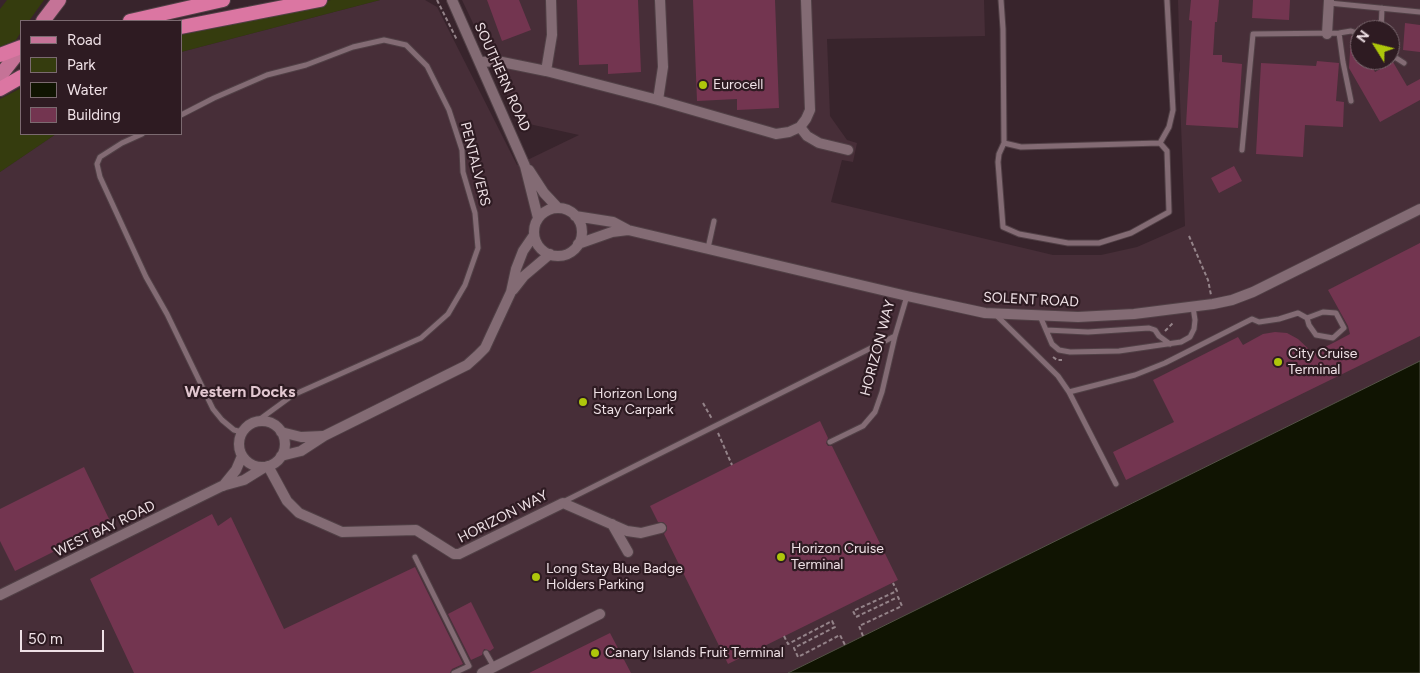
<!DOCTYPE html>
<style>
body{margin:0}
#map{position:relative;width:1420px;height:673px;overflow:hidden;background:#38242c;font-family:Figtree,sans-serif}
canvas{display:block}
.legend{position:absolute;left:20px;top:20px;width:162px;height:115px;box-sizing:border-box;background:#2e1b22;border:1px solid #7b6a70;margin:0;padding:6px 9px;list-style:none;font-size:15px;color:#efe1e6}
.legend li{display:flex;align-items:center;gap:10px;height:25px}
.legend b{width:25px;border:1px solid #7b6a70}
.north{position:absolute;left:1350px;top:20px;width:50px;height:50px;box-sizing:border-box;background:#2e1b22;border:1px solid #7b6a70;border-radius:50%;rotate:306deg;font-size:14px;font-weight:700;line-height:20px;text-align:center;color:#efe1e6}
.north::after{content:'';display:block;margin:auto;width:18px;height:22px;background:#aec60b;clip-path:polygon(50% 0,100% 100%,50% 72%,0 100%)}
.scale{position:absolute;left:20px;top:630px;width:84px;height:22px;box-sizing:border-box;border:2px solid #efe1e6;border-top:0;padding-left:6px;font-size:15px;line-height:18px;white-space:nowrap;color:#efe1e6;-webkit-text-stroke:4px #2e1b22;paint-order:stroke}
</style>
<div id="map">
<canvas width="1420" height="673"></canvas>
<ul class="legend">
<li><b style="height:6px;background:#c57397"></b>Road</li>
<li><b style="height:14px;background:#353c0e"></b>Park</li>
<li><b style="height:14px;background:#101402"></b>Water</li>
<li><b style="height:14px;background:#733550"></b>Building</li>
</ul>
<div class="north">N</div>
<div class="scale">50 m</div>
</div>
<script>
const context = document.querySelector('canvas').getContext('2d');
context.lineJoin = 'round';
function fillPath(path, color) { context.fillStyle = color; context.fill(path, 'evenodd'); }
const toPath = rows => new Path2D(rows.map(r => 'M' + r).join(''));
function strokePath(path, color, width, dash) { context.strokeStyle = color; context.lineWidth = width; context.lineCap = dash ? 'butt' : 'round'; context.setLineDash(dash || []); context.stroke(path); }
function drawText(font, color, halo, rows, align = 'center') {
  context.font = font + ' Figtree,sans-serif'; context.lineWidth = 4.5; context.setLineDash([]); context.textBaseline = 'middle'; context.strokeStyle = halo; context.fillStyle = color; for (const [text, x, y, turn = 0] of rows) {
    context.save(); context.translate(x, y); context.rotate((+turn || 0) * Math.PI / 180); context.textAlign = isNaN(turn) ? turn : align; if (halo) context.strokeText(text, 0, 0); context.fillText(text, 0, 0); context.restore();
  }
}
fillPath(toPath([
 [380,0,425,0,437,7,517,165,579,135,520,122,462,0,984,0,985,36,827,39,830,116,847,140,857,143,853,162,842,160,831,202,1053,255,1101,255,1137,247,1185,226,1179,74,1180,70,1178,0,1420,0,1420,361,788,673,0,673,0,172,56,134,181,134,181,52],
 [1360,30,1390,30,1390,60,1360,60]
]), '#472e38');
fillPath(toPath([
 [7,0,44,0,29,21,21,21,21,32,16,40,0,47,0,9],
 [331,0,380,0,181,52,181,35,256,20],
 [21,88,21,134,56,134,0,172,0,99]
]), '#353c0e');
const water = toPath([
 [1420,361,1420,673,788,673,845,645,1420,361]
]);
fillPath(water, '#101402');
strokePath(water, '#535246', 1);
fillPath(toPath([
 [487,0,519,0,531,30,502,41],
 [577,0,638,0,641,72,608,74,608,64,579,65],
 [693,0,775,0,779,108,737,110,737,99,697,101],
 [1191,0,1219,0,1217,22,1215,22,1213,55,1222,55,1222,62,1242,64,1238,128,1186,125,1192,21,1189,20],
 [1253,0,1290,0,1289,20,1252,18],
 [1405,23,1420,25,1420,52,1403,50],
 [1351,36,1360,38,1360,64,1365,62,1367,65,1372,66,1375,72,1393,62,1407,86,1420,79,1420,100,1380,122,1349,68],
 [1317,61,1339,63,1336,101,1344,102,1343,127,1305,125,1303,157,1256,154,1261,63,1316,66],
 [1234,166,1242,181,1219,193,1211,178],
 [1420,243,1420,336,1126,480,1113,452,1174,422,1153,380,1238,337,1243,345,1263,334,1275,332,1287,333,1298,339,1313,353,1335,342,1350,334,1348,326,1328,290],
 [820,421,828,438,826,443,828,446,832,446,898,580,728,664,664,534,667,530,667,526,663,522,658,522,650,506],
 [84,467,111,523,15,571,0,541,0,509],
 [212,514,218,526,231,517,284,629,415,567,463,664,452,669,450,673,134,673,90,579],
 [471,602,494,648,490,651,484,649,482,655,471,660,448,614],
 [610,633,631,673,529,673]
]), '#733550');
const service = toPath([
 [1001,0,1003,29,1004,143,999,154,998,162,1003,227,1019,234,1068,243,1099,243,1131,233,1169,212,1167,151,1160,143],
 [1329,3,1420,12],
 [1381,30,1382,8],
 [1339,33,1343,62,1351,101],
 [1390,54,1404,63],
 [1372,62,1373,60],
 [181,115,214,98,267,75,306,65,353,47,384,40,406,45,427,66,449,110,462,150,463,172,475,213,478,248,465,285,448,314,421,338,293,395,256,422],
 [142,134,122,143,100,157,97,164,100,177,146,277,167,314,213,409,222,420,234,430,242,432],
 [1004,143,1021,147,1160,143],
 [1160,143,1169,127,1173,110,1167,0],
 [1242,150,1253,34,1339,33,1351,31,1360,34],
 [708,248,714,221],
 [996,315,1058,376,1069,392,1116,484],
 [1040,316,1052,344,1059,350,1070,352,1119,351,1181,342,1190,337,1194,329,1195,320,1193,307],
 [1046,330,1088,332,1149,328,1155,330,1159,336,1170,344],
 [1069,392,1135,375,1165,363,1252,319,1259,322,1279,319,1298,313,1307,318,1323,312,1336,313,1344,328,1333,338,1316,335,1309,325,1307,318],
 [830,442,863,426,875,412,882,392,895,336,907,296],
 [563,502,895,336],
 [415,557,469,666,454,673],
 [486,653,494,667]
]);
const minor = toPath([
 [452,0,525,166,538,218],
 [1327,34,1329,0],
 [481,62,497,61,546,71,658,100,776,134,789,132,800,127,806,119,810,110,806,0],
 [546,71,552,35,551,0],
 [658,100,663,67,660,0],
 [800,127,807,136,819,143,848,150],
 [529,170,544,193,558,208],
 '534 232a24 24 0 1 1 48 0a24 24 0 1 1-48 0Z',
 [575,216,613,222,628,230,907,296,985,313,1078,317,1134,314,1213,304,1232,300,1253,292,1420,209],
 [578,244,612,232,628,230],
 [513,290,524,276,550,254],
 '239 444a23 23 0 1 1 46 0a23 23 0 1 1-46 0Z',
 [281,432,301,437,323,436],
 [281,456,301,451,324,436,467,365,477,356,485,348,491,335,511,292,516,269,523,251,534,235],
 [268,466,287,501,299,513,342,532,416,530,454,554,459,554,563,503,627,531,641,533,661,528],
 [223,486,236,470,242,456],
 [612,524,628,552],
 [0,595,222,486,244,480,265,467],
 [482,673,600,614]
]);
const primary = toPath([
 [43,21,59,0],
 [0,76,21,49]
]);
const trunk = toPath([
 [130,21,223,0],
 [181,27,320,0],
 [0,55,21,47],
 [0,89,21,77]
]);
strokePath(service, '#514046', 7);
strokePath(minor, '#514046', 12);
strokePath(primary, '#514046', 16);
strokePath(trunk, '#514046', 16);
strokePath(toPath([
 [437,0,457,40],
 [1189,236,1208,280,1211,295],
 [1165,331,1174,322],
 [1053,357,1057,360,1062,360],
 [703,403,712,419],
 [718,433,732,465],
 [784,636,788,644,832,621,835,627,794,648,798,657,840,635,845,645],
 [863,636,859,626,902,606,898,597,856,617,853,611,897,591,893,583]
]), '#948389', 2, [4, 2.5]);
strokePath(service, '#836b74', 5);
strokePath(minor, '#836b74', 10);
strokePath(primary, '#c57397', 14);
strokePath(trunk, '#db76a2', 14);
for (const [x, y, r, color] of [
 [703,85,5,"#aec60b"],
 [1278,362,5,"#aec60b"],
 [583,402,5,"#aec60b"],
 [781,557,5,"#aec60b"],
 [536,577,5,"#aec60b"],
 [595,653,5,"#aec60b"]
]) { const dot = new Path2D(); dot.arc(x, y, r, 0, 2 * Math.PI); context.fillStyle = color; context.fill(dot); strokePath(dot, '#2e1b22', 2); }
drawText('14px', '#efe1e6', '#2e1b22', [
 ["SOUTHERN ROAD",502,77,66],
 ["PENTALVERS",475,164,76],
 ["SOLENT ROAD",1031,300,3],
 ["HORIZON WAY",878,348,-75],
 ["HORIZON WAY",503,517,-27],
 ["WEST BAY ROAD",105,529,-26]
]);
drawText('14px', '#efe1e6', '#2e1b22', [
 ["Eurocell",713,85],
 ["City Cruise",1288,354],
 ["Terminal",1288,370],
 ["Horizon Long",593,394],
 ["Stay Carpark",593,410],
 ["Horizon Cruise",791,549],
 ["Terminal",791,565],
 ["Long Stay Blue Badge",546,569],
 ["Holders Parking",546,585],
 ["Canary Islands Fruit Terminal",605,653]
], 'left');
drawText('bold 16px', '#e2c7d0', '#2e1b22', [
 ["Western Docks",240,392]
]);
</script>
